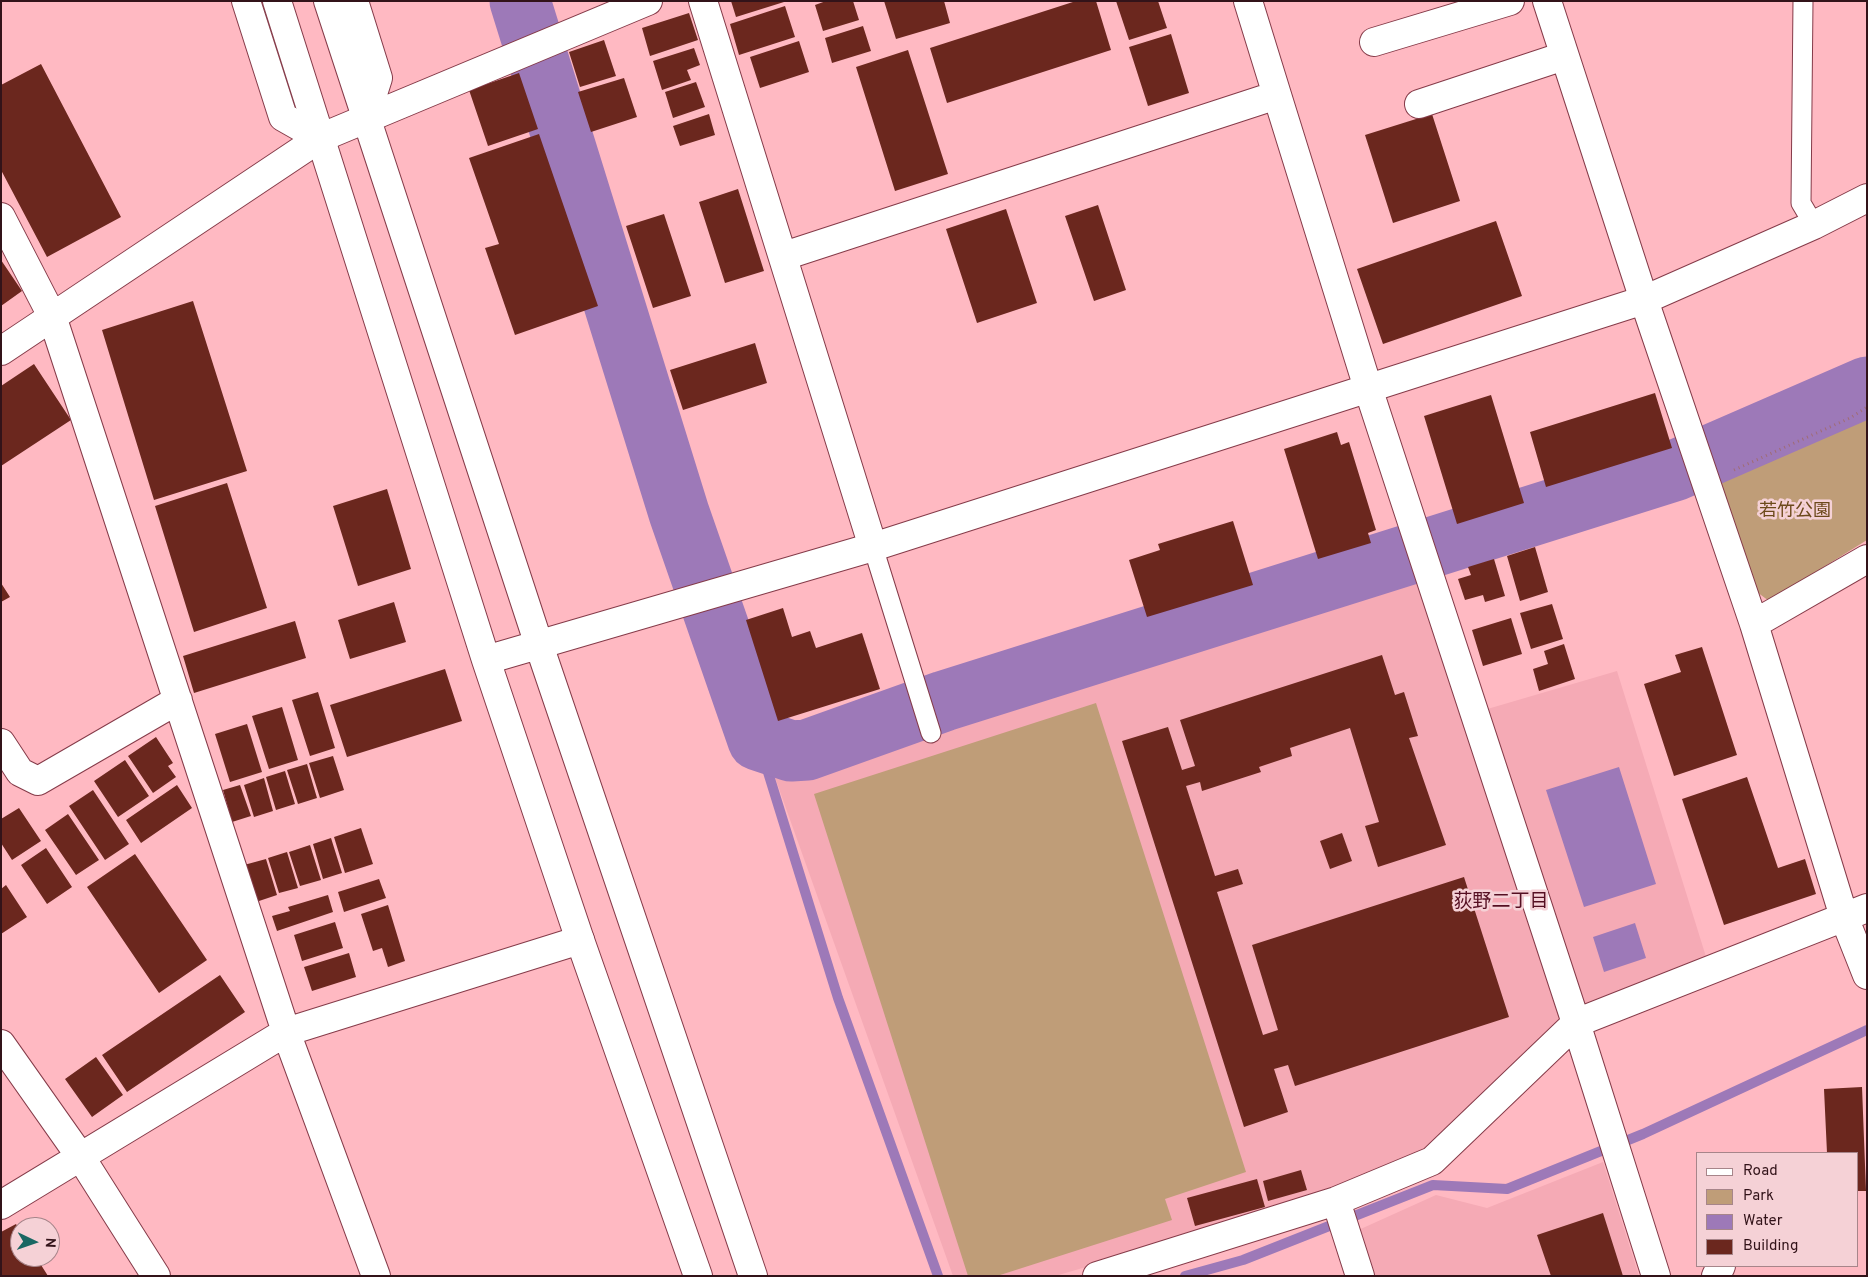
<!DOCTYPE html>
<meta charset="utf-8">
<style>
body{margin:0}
#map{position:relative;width:1868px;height:1277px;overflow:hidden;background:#ffb9c2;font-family:Overpass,sans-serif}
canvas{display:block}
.frame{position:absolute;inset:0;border:2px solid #321319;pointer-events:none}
.legend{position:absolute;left:1696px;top:1152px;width:162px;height:115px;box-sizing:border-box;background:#f5d1d6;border:1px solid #a7858a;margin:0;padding:6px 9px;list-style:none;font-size:15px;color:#321319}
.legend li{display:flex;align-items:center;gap:10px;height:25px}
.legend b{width:25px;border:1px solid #a7858a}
.north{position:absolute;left:10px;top:1217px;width:50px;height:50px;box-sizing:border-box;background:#f5d1d6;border:1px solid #a7858a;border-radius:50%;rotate:93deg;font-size:14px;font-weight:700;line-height:20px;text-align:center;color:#321319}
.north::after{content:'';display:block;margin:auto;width:18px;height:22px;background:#1a6763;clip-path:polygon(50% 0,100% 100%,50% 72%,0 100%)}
</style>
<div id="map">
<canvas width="1868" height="1277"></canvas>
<div class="frame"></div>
<ul class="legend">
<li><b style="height:6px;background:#fff"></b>Road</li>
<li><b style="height:14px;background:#bf9d78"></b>Park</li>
<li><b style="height:14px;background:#9d79b8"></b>Water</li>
<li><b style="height:14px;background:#6b271e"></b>Building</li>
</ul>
<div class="north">N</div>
</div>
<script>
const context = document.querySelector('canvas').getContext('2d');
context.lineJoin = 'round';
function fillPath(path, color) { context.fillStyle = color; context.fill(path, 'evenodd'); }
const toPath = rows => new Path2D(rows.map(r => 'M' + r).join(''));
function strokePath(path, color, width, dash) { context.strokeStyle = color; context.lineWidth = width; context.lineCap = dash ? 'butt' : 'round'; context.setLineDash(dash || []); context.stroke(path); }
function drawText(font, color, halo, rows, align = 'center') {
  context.font = font + ' Overpass,"Noto Sans JP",sans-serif'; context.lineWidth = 5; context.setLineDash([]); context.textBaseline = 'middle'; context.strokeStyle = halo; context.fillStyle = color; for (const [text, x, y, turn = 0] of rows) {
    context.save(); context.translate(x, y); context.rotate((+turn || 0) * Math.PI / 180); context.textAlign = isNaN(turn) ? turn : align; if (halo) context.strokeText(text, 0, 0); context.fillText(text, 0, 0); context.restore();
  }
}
fillPath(toPath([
 [1415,569,1467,715,1617,671,1707,960,1595,1004,1431,1146,1334,1188,1272,1213,1055,1276,953,1276,773,772],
 [1603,1162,1639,1276,1368,1276,1354,1232,1436,1195,1487,1208]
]), '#f5aab5');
fillPath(toPath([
 [1867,407,1867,540,1769,601,1757,592,1719,481],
 [1096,703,1246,1172,1165,1199,1172,1220,997,1276,968,1276,814,794]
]), '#bf9d78');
fillPath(toPath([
 [1619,767,1656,884,1584,907,1546,790],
 [1635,923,1646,958,1604,972,1593,937]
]), '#9d79b8');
strokePath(toPath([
 [758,740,838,998,938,1276],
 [1185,1276,1243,1260,1433,1185,1507,1189,1643,1134,1867,1030]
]), '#9d79b8', 10);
strokePath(toPath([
 [520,1,679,513,758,740,791,751,807,750,944,701,1674,471,1867,387]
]), '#9d79b8', 61);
fillPath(toPath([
 [731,1,784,1,784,2,736,17],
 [826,1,853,1,859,20,823,31,815,5],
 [884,1,944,1,950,23,896,39],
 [1076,1,1096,1,1111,50,947,103,930,48],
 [1116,1,1158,1,1167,28,1129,40],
 [785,6,795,37,739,55,730,24],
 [689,13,698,40,650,56,642,28],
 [863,26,871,51,832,63,825,38],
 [1171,34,1189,93,1148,106,1129,47],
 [604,40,616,76,580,87,569,52],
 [799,41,809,72,760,88,750,57],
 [694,48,700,65,687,70,691,80,662,90,653,61],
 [908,50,948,174,895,191,856,67],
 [41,64,121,217,47,257,1,170,1,85],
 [519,73,538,129,488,146,469,90],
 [624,78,637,117,591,132,578,92],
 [696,82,705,107,673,118,665,92],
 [709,114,715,135,680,146,673,126],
 [1432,114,1460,201,1393,223,1365,135],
 [539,134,598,306,515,335,485,248,499,244,469,158],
 [738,189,764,271,725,283,699,202],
 [1098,205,1126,290,1094,301,1065,216],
 [1006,209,1037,303,977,323,946,229],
 [664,214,691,296,653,308,626,226],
 [1496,221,1522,296,1383,344,1357,269],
 [1,260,22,291,1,306],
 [193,301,247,471,154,500,102,330],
 [755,343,767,383,683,410,670,370],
 [34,364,71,420,1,466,1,386],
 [1655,393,1672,448,1546,487,1530,432],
 [1491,395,1524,503,1457,524,1424,416],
 [1337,432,1341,445,1349,442,1376,530,1368,533,1371,543,1318,559,1284,449],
 [227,483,267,608,194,632,155,506],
 [387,489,411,569,358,586,333,506],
 [1233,521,1253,585,1147,617,1129,560,1160,550,1158,544],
 [1535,547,1548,592,1520,601,1507,556],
 [1494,559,1505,596,1485,602,1483,595,1465,600,1458,579,1471,575,1468,567],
 [1,583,10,597,1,602],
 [394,602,406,642,350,659,338,620],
 [1552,604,1563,639,1531,649,1520,613],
 [783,608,792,637,810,631,816,648,862,633,880,689,778,721,746,620],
 [1511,618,1522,654,1483,666,1472,630],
 [295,621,306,658,194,693,183,656],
 [1564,644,1575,679,1539,691,1533,669,1548,664,1544,651],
 [1702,647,1737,755,1674,776,1644,684,1681,672,1675,655],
 [1382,655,1395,695,1404,692,1418,736,1409,738,1446,845,1378,867,1365,826,1379,822,1350,728,1290,748,1292,756,1259,767,1261,772,1202,791,1200,782,1186,786,1215,876,1238,869,1243,884,1217,892,1263,1035,1278,1030,1252,945,1464,877,1509,1017,1295,1086,1288,1065,1274,1069,1288,1112,1244,1127,1122,741,1168,727,1182,770,1195,766,1180,720],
 [445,669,462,721,347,757,330,705],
 [318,692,335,748,310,756,292,700],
 [282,707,298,760,269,769,252,716],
 [247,724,262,772,230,782,215,734],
 [156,737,173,763,168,766,176,777,153,793,128,756],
 [333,756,344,790,320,798,309,763],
 [125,760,149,796,118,817,94,781],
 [307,764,317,798,298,804,287,770],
 [285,771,295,804,276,810,266,777],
 [1747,777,1778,868,1805,859,1816,894,1724,925,1682,799],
 [264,778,273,811,254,817,244,785],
 [177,785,192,808,141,843,126,820],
 [240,785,251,816,232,822,223,790],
 [93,790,129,844,105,860,69,806],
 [19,808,41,841,12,860,1,843,1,819],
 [68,814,99,860,76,875,45,830],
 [361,828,373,864,345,873,334,837],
 [1342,833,1352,861,1330,869,1320,841],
 [331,838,342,873,323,879,313,844],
 [310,845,321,880,300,886,289,852],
 [46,848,72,887,47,904,21,865],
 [287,852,298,888,279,893,268,858],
 [135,854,207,960,159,993,87,887],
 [266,859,277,895,256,902,244,865],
 [379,879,386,898,344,912,338,892],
 [6,885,27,917,1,934,1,889],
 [328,895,333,912,277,931,272,916,290,911,288,907],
 [388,905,405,961,388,967,382,948,373,951,361,914],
 [335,922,343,948,302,961,294,935],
 [349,953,356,977,312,991,304,967],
 [220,975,245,1012,127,1092,102,1055],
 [96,1057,123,1095,92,1117,65,1079],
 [1862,1087,1866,1191,1857,1191,1857,1153,1827,1153,1824,1089],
 [1301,1170,1307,1190,1268,1201,1263,1181],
 [1257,1179,1265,1207,1195,1226,1187,1198],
 [1603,1213,1623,1276,1551,1276,1537,1235],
 [16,1224,20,1231,20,1257,36,1257,48,1276,1,1276,1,1232]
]), '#6b271e');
const lane = toPath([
 [1803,1,1801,203,1814,225],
 [873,547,931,733]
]);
const street = toPath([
 [246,1,283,117,320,138],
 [354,1,378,78,365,119],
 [703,1,873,547],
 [1248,1,1277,95],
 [1547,1,1644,300,1754,624,1844,917,1867,975],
 [1374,42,1510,1],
 [1419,104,1564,56],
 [1,217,52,316,286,1032,376,1276],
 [784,256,1277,95,1368,388,1576,1023,1656,1276],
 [1,351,320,138,648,1],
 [1754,624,1867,559],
 [1,743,20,772,38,781,178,700],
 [1,1044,80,1156,156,1276],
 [1336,1201,1360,1276],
 [1,1205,286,1032,580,940],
 [1097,1276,1336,1201,1432,1161,1576,1023,1867,908],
 [1716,1276,1721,1266]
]);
const secondary = toPath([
 [277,1,486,660,580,940,698,1276],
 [328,1,539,645,753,1276],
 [486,660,873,547,1644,300,1814,225,1867,198]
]);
strokePath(lane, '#853b49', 21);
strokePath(street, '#853b49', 30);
strokePath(secondary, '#853b49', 30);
strokePath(toPath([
 [1734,470,1850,418,1867,407]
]), '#a06c74', 3, [1, 4]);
strokePath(lane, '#fff', 19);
strokePath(street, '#fff', 28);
strokePath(secondary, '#fff', 28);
drawText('18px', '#6c491b', '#f5d1d6', [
 ["若竹公園",1795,512]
]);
drawText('19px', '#550f22', '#f5d1d6', [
 ["荻野二丁目",1501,903]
]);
</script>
